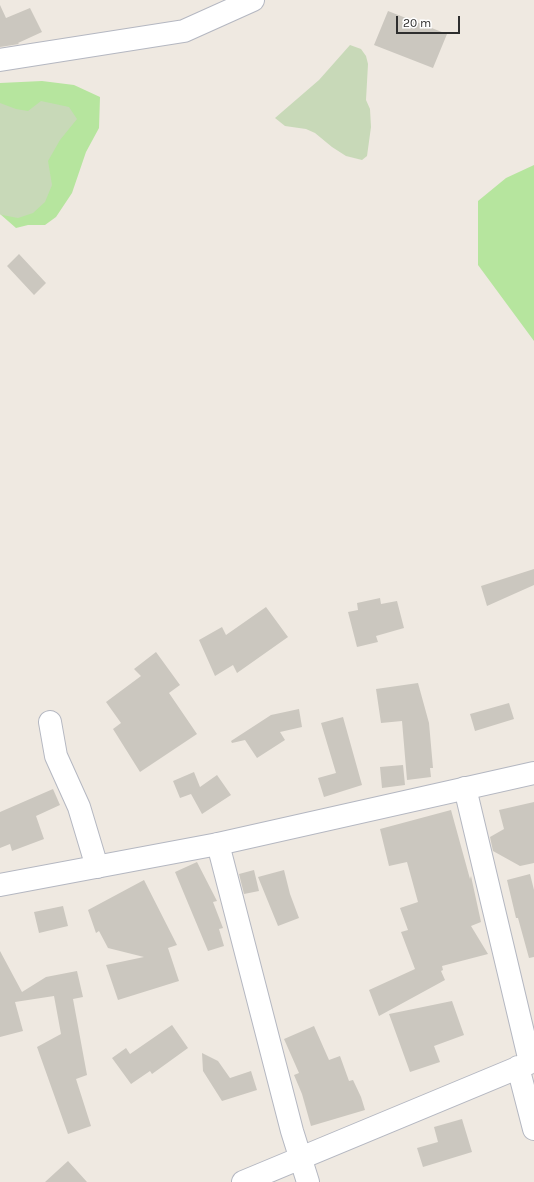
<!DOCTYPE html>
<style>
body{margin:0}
#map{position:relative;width:534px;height:1182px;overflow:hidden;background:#efe9e1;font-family:Karla,sans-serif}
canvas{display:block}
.scale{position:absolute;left:396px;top:16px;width:64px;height:18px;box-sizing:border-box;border:2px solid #2e2e2e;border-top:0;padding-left:5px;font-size:12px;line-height:14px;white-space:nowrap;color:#2e2e2e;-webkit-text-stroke:3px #fff;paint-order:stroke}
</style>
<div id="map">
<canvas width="534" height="1182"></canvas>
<div class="scale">20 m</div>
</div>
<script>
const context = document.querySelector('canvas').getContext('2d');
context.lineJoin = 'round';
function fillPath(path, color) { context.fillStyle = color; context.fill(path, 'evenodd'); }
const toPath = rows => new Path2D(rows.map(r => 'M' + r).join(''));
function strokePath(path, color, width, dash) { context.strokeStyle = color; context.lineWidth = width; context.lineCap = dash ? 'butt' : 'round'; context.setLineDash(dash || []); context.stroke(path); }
fillPath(toPath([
 [42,81,74,85,100,97,99,128,86,152,72,193,56,217,45,225,28,225,16,228,0,214,0,83],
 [534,165,534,341,478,265,478,201,506,178]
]), '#b6e59e');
fillPath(toPath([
 [350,45,361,49,366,56,368,64,366,100,370,109,371,127,367,156,362,160,346,156,332,147,315,133,306,129,285,126,275,118,319,80],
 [41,101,69,107,77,119,60,140,48,161,52,185,45,202,33,213,18,218,2,215,0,214,0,103,16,109,28,111]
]), '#c8d9b8');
fillPath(toPath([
 [0,5,6,18,30,8,42,32,18,43,19,44,0,47],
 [388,11,447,34,433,68,374,45],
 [19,254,46,283,34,295,7,266],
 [534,569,534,585,487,606,481,586],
 [380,598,381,604,397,601,404,628,376,636,378,642,357,647,348,612,358,610,357,603],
 [266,607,288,637,237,673,233,665,215,676,199,640,222,627,226,635],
 [156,652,180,685,169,693,197,734,140,772,113,729,121,723,106,702,141,676,134,669],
 [418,683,429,723,433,768,430,768,431,777,407,780,402,721,381,723,376,689],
 [509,703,514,719,475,731,470,714],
 [299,709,302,727,280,732,285,740,257,758,245,740,232,743,231,741,271,715],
 [343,717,362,785,324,797,318,778,336,773,321,723],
 [403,765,405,785,382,788,380,767],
 [194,772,200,787,217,775,231,795,202,814,191,794,180,798,173,781],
 [53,789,60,805,36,816,44,839,12,851,10,844,0,848,0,812],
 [534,802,534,863,520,866,493,851,490,837,504,829,499,810],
 [451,810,470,879,471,876,481,922,471,926,488,954,442,966,443,970,441,971,445,980,379,1016,369,990,415,969,401,932,408,930,400,908,418,902,407,862,389,866,380,829],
 [197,862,217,901,213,902,223,928,219,929,224,946,208,951,175,872],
 [254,870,259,891,244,894,239,874],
 [284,870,290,894,299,918,278,926,258,877],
 [530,874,534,890,534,957,529,958,518,918,516,918,507,880],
 [144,880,177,945,168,948,179,981,118,1000,106,965,144,957,108,948,99,931,96,933,88,910],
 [63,906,68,926,39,933,34,912],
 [0,951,22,992,46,977,77,971,83,997,73,999,87,1075,76,1079,91,1126,68,1134,37,1047,61,1034,54,996,15,1002,23,1031,0,1037],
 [452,1001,464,1035,434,1046,440,1062,410,1072,389,1014],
 [172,1025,188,1048,152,1074,150,1071,131,1084,112,1058,126,1048,130,1054],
 [314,1026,329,1060,340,1056,349,1081,353,1080,361,1097,365,1110,311,1126,302,1094,294,1075,299,1073,284,1039],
 [202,1053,218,1061,230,1078,251,1071,257,1090,222,1101,203,1071],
 [462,1119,472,1152,423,1167,417,1148,438,1142,434,1127],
 [68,1161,87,1182,45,1182]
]), '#cbc7bf');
const street = toPath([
 [0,60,184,31,253,0],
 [50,722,56,756,79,807,97,867],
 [465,788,530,1062],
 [218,844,292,1131,308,1182],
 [518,1067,534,1129],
 [243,1182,534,1061]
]);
const secondary = toPath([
 [0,885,218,844,534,773]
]);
strokePath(street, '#b4b7c1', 24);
strokePath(secondary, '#b4b7c1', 24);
strokePath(street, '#fff', 22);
strokePath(secondary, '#fff', 22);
</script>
